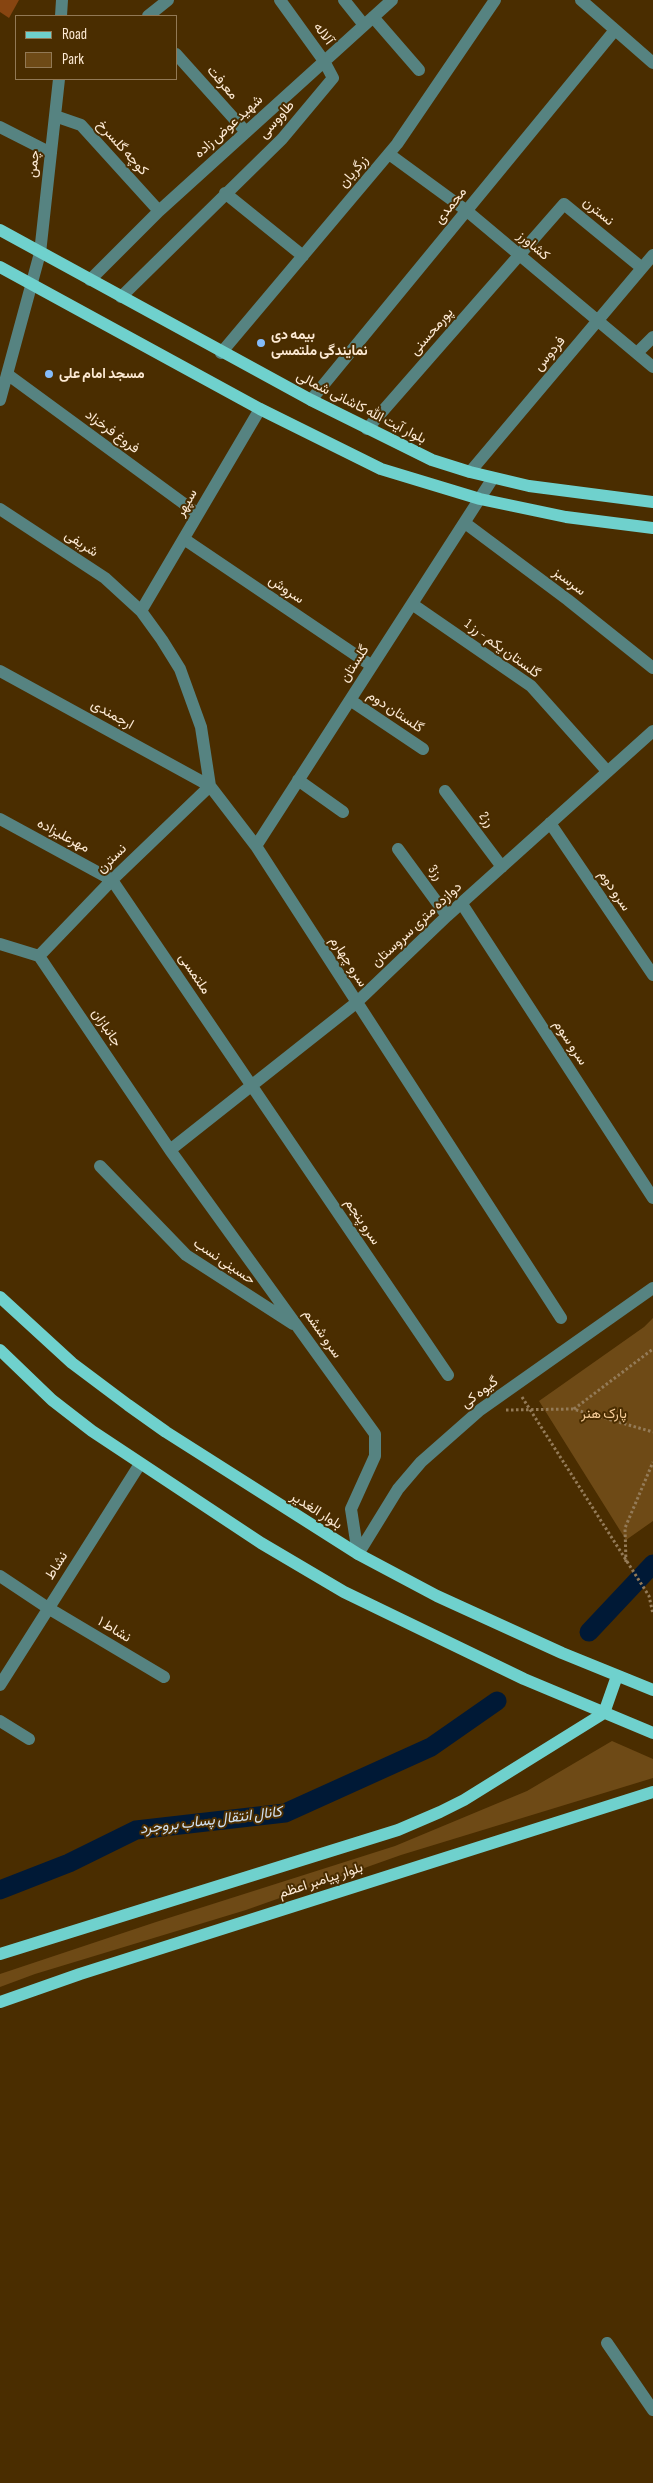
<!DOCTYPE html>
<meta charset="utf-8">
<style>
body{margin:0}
#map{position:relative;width:653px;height:2483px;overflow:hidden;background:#4a2d00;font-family:"Sofia Sans Condensed",sans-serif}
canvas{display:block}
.legend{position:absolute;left:15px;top:15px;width:162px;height:65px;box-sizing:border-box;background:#4a2d00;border:1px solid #927955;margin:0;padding:6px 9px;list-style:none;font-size:15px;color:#fdead4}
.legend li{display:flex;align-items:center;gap:10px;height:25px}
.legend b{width:25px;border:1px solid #927955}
</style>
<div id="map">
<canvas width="653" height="2483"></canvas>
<ul class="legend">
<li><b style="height:6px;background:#6fd1cd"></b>Road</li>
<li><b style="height:14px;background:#6e4a16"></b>Park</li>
</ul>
</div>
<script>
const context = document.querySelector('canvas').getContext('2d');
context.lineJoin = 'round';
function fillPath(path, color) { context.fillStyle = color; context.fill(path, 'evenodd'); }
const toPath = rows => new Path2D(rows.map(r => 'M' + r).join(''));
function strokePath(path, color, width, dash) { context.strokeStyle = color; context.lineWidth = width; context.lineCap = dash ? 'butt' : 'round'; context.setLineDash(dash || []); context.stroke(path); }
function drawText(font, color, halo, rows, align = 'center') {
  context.font = font + ' "Sofia Sans Condensed",Vazirmatn,sans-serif'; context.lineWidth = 4; context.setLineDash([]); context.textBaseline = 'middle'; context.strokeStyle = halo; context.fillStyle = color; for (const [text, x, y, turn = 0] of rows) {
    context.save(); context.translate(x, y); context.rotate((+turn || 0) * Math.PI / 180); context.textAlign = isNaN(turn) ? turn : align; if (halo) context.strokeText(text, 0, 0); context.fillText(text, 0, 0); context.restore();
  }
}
fillPath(toPath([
 [653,1318,653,1521,626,1540,539,1401,644,1327],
 [612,1741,653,1759,653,1778,401,1855,246,1910,35,1974,0,1987,0,1974,156,1922,395,1846,527,1791]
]), '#6e4a16');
strokePath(toPath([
 [589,1632,653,1564],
 [0,1890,69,1863,136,1830,285,1813,431,1747,497,1701]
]), '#001936', 19);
fillPath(toPath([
 [0,0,19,0,9,18,0,12]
]), '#874511');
strokePath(toPath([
 [522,1397,649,1596,653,1614],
 [574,1409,653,1349],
 [506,1410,573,1409,653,1432],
 [626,1562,625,1528,653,1462]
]), '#947b58', 3, [2.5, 2.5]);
strokePath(toPath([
 [344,0,364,25],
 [581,0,653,63],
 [61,16,62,0],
 [148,16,168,0],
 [373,17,419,70],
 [176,54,246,132],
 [55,116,81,125,159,211],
 [0,127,51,153],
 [389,154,467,211,653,367],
 [225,193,303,256],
 [90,280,159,211,392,0],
 [121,297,282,139,333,78,324,61,280,0],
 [221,353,397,144,495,0],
 [637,353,653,337],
 [7,374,198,514],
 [0,400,40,253,59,79],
 [311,400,615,30],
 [367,429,564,204,642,268],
 [470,472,653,255],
 [0,509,105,578,141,611,162,640,180,669,201,727,210,786,256,846,561,1318],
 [465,523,568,600,653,668],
 [184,539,372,666],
 [412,604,531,686,607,771],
 [141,611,260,409],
 [0,671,210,786,112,880,39,956],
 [350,700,423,749],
 [298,780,343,812],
 [445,791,502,867],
 [0,819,112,880,448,1375],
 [550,823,653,975],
 [256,846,493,478],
 [398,849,447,916],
 [462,904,653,1198],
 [0,944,39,956,170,1150,375,1434,375,1456,351,1509,358,1554],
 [170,1150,356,1003,447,916,653,731],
 [100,1166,186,1255,293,1324],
 [358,1554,398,1489,421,1462,480,1410,653,1288],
 [0,1576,48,1608,164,1677],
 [0,1685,140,1464],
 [0,1721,29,1739],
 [607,2343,653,2410]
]), '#568381', 12);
strokePath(toPath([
 [0,230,311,400,432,460,470,472,529,486,653,502],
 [0,267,260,409,381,469,480,499,566,517,653,528],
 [0,1297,72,1363,128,1405,166,1432,358,1554,437,1596,562,1653,653,1690],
 [0,1350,52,1400,92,1431,261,1543,344,1592,524,1679,653,1733],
 [0,1954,398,1830,440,1812,464,1800,604,1713,617,1676],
 [0,2002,80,1974,653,1792]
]), '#6fd1cd', 12);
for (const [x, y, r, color] of [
 [261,343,5,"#84bcfb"],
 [49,374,5,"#84bcfb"]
]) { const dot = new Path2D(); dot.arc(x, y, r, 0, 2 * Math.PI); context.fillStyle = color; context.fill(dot); strokePath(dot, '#4a2d00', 2); }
drawText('14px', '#fdead4', '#4a2d00', [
 ["آلاله",323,34,54],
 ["معرفت",222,83,49],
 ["طاووسی",277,120,-48],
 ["شهید عوض زاده",229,127,-42],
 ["کوچه گلسرخ",122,148,48],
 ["چمن",34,164,-84],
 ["زرگریان",354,172,-50],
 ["محمدی",451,206,-51],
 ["نسترن",598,212,40],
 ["کشاورز",533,246,40],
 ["پورمحسنی",432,332,-49],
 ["فردوس",550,354,-50],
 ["بلوار آیت الله کاشانی شمالی",361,408,27],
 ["فروغ فرخزاد",112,432,36],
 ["سپهر",187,503,-60],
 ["شریفی",81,544,33],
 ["سرسبز",569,582,37],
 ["سروش",286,590,34],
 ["گلستان یکم - رز 1",502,649,36],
 ["گلستان",355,664,-57],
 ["گلستان دوم",395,712,34],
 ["ارجمندی",112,715,29],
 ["رز2",486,820,53],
 ["مهرعلیزاده",63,836,28],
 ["نسترن",112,859,-44],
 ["رز3",435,873,54],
 ["سرو دوم",614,891,56],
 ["دوازده متری سروستان",417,925,-43],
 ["سرو چهارم",348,962,57],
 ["ملتمسی",194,974,56],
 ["جانبازان",106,1028,56],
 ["سرو سوم",570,1043,57],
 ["سرو پنجم",362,1222,56],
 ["حسینی نسب",224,1262,34],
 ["سرو ششم",322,1334,55],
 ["گیوه کی",480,1393,-37],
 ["بلوار الغدیر",316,1511,32],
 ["نشاط",57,1566,-58],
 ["نشاط ۱",114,1630,31],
 ["بلوار پیامبر اعظم",321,1881,-18]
]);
drawText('bold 14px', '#fdead4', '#4a2d00', [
 ["بیمه دی",271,335],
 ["نمایندگی ملتمسی",271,351],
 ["مسجد امام علی",59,374]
], 'left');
drawText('14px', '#f6cc97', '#4a2d00', [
 ["پارک هنر",604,1414]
]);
drawText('italic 15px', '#d1e0f0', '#4a2d00', [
 ["کانال انتقال پساب بروجرد",211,1821,-7]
]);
</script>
